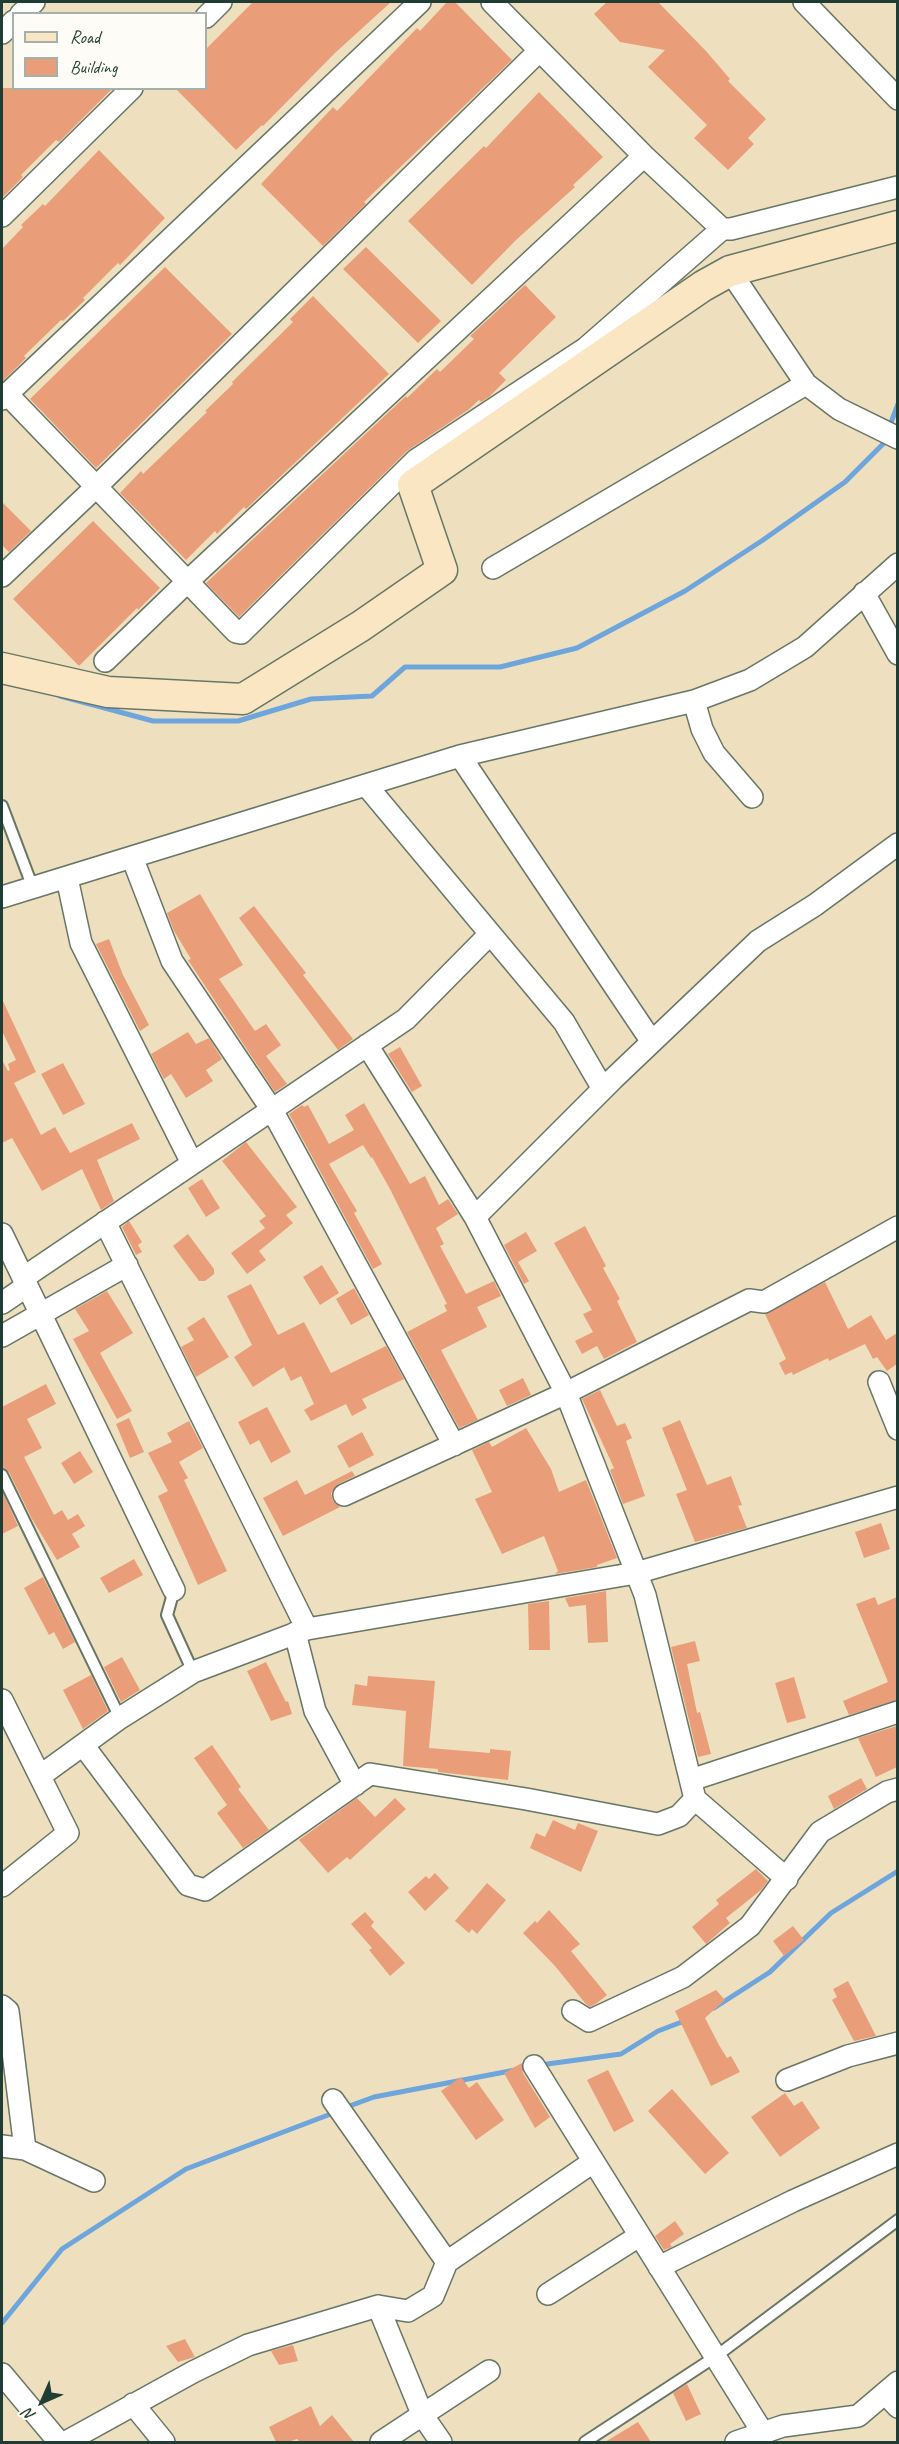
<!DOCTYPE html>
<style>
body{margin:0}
#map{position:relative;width:899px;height:2444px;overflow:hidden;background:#eee0bf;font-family:Caveat,sans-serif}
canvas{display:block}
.frame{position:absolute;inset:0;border:3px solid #1f3d34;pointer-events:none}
.legend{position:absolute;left:12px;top:12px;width:195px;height:78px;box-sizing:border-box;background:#fdfcf7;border:2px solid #a4b0a9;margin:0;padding:8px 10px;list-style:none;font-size:18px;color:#1f3d34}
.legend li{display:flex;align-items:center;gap:12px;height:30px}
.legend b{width:30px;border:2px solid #a4b0a9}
.north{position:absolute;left:12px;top:2372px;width:60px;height:60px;-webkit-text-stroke:4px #fdfcf7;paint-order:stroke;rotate:225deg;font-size:16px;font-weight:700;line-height:24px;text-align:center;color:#1f3d34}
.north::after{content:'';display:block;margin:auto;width:21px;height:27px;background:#1f3d34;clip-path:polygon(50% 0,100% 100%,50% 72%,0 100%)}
</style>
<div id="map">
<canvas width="899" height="2444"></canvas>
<div class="frame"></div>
<ul class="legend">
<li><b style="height:8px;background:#fbe6c4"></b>Road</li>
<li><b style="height:16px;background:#e99e79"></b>Building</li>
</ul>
<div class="north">N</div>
</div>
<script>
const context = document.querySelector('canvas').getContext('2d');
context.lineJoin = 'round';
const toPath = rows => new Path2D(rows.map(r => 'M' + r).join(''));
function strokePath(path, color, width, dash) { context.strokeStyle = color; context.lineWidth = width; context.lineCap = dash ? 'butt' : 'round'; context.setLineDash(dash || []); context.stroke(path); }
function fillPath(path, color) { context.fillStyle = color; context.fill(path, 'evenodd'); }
strokePath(toPath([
 [889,428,898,404],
 [60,696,153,721,238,721,311,699,372,696,405,667,500,667,577,648,685,591,763,540,845,482,884,443,886,436],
 [714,2008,770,1972,831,1913,898,1871],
 [540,2065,621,2054,658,2031,687,2020],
 [344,2108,374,2097,531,2067],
 [2,2323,62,2249,186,2169,336,2112]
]), '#6da5dc', 5);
fillPath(toPath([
 [253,2,391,2,335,53,263,126,262,125,236,150,175,88,206,88,206,49],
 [447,2,455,2,512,60,364,202,366,204,323,246,261,184,333,107,337,111,417,28,420,31],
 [607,2,658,2,706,51,730,79,728,81,766,119,748,138,754,144,728,170,694,138,707,125,648,67,665,50,620,42,594,14],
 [2,88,113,88,59,142,56,140,21,175,23,177,2,198],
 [539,92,603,157,573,185,575,187,516,240,472,285,408,221,484,146,486,148],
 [99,150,165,218,120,265,118,263,83,298,85,300,63,321,61,320,24,356,26,358,2,382,2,249,23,227,21,225,43,204,45,206],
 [366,247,441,321,418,343,343,269],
 [165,267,232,334,96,468,30,399],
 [525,285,556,317,499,373,506,380,489,397,481,402,479,400,468,410,407,451,239,617,206,583,406,396,407,398,437,369,440,372,474,339,470,336],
 [313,296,389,374,246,509,244,507,217,534,215,531,186,560,120,493,141,471,143,474,207,412,205,411,233,384,232,382,293,322,290,319],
 [2,502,31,531,9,552,2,545],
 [93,521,160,588,138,610,137,608,79,666,13,599],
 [200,894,243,965,219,979,255,1031,266,1024,281,1045,266,1056,287,1084,275,1092,188,960,191,959,174,931,167,913],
 [254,906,306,973,303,975,353,1039,338,1050,239,918],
 [109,939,123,975,149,1025,140,1031,96,944],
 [2,999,36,1072,14,1083,41,1135,55,1127,70,1153,132,1123,140,1139,97,1160,114,1201,101,1210,82,1169,42,1191,12,1138,2,1143,2,1060,8,1071,10,1070,8,1064,16,1060,2,1031],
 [188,1032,196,1044,209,1038,222,1059,206,1070,213,1081,186,1098,171,1074,164,1079,151,1054],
 [400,1047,422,1086,412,1092,388,1054],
 [63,1063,85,1104,63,1115,41,1074],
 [364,1103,410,1184,425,1176,439,1205,448,1199,458,1214,436,1228,444,1244,440,1246,466,1294,494,1281,501,1296,477,1307,487,1327,441,1350,478,1420,459,1428,407,1332,447,1311,444,1305,447,1304,390,1189,372,1157,371,1158,363,1145,329,1164,357,1211,354,1213,382,1264,373,1269,289,1114,302,1105,304,1107,308,1105,329,1144,354,1130,345,1115],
 [246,1142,297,1207,286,1215,293,1223,259,1251,266,1260,247,1274,231,1253,265,1228,259,1221,266,1216,222,1161],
 [202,1179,220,1208,206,1217,188,1188],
 [129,1221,142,1242,138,1245,142,1252,136,1255,122,1227],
 [585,1226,606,1266,603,1268,620,1299,617,1301,637,1342,604,1359,597,1346,582,1354,575,1341,593,1332,583,1314,592,1310,554,1243],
 [526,1232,537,1251,518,1262,529,1281,524,1284,504,1245],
 [188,1234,214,1269,214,1274,205,1281,199,1281,173,1246],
 [322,1265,339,1293,320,1305,303,1277],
 [825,1282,848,1329,871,1315,886,1340,897,1333,897,1364,887,1371,877,1357,873,1359,865,1344,829,1361,828,1358,793,1375,792,1372,785,1375,779,1363,786,1359,765,1314],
 [251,1284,278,1335,304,1322,331,1373,386,1346,404,1379,362,1399,367,1408,352,1416,346,1404,311,1421,304,1410,314,1404,301,1376,291,1381,284,1367,253,1387,234,1357,252,1345,227,1296],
 [354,1288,369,1315,351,1325,336,1299],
 [107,1291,133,1333,100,1353,132,1411,117,1419,73,1339,89,1331,75,1309],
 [204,1317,229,1357,196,1377,181,1347,194,1340,187,1328],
 [523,1378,531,1395,507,1406,499,1390],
 [46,1384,56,1404,27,1419,42,1448,24,1457,54,1515,62,1510,68,1520,78,1514,85,1526,72,1534,80,1547,57,1560,32,1519,9,1472,2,1468,2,1407],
 [600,1390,617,1426,625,1423,632,1438,626,1441,645,1496,623,1504,610,1470,614,1468,582,1399],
 [267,1407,291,1452,271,1463,259,1440,250,1445,238,1422],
 [129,1418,144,1452,130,1458,116,1424],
 [680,1420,707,1485,731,1476,742,1505,738,1506,747,1528,695,1542,676,1494,687,1490,662,1428],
 [189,1421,203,1448,179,1462,188,1478,184,1480,227,1571,198,1585,158,1496,168,1491,148,1453,172,1442,167,1433],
 [526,1428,551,1469,559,1492,586,1480,617,1558,597,1565,597,1567,555,1574,558,1571,544,1536,502,1554,475,1499,492,1492,472,1450,489,1442,492,1447],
 [362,1432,374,1455,349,1468,337,1446],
 [80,1451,93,1472,74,1484,61,1463],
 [352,1471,355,1476,338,1484,331,1493,333,1501,340,1507,283,1536,263,1498,297,1480,305,1495],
 [2,1491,18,1526,2,1534],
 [881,1523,890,1549,864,1558,855,1532],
 [134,1559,143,1575,109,1593,100,1578],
 [43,1577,75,1642,63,1649,54,1632,49,1635,24,1588],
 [606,1591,608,1642,588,1643,586,1605,569,1607,565,1598],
 [875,1597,878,1605,897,1597,897,1700,849,1715,843,1701,888,1682,856,1604],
 [549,1601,550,1650,529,1650,528,1604],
 [695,1641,700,1661,687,1664,697,1713,700,1712,711,1754,698,1757,671,1647],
 [122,1657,140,1690,121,1702,104,1667],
 [266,1662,286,1702,288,1701,292,1714,271,1721,247,1671],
 [91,1675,108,1711,83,1729,63,1690],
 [368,1676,435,1681,429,1748,490,1753,490,1749,511,1751,508,1780,438,1772,438,1769,403,1766,406,1711,352,1705,355,1684,367,1686],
 [794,1677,806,1718,787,1723,775,1683],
 [897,1726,897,1767,876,1777,858,1738],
 [212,1745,241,1787,238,1789,269,1830,243,1848,217,1813,227,1805,194,1758],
 [861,1778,867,1789,834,1809,828,1796],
 [357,1798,375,1817,395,1798,406,1809,350,1860,347,1857,328,1873,299,1840],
 [553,1820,575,1830,578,1823,598,1831,581,1872,530,1848,536,1833,545,1837],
 [756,1869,768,1881,761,1890,726,1918,730,1923,706,1944,692,1927,719,1904,716,1900],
 [435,1873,449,1888,425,1911,408,1892,426,1876,429,1879],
 [487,1883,506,1900,477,1934,472,1929,469,1933,455,1921],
 [549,1910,580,1944,571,1951,607,1995,597,2003,590,2007,585,2003,555,1966,523,1933,535,1921,537,1923],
 [365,1912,374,1922,371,1926,405,1963,390,1976,369,1950,372,1948,351,1924],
 [793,1926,804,1940,784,1956,773,1941],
 [848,1981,876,2036,854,2041,832,2000,837,1997,833,1989],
 [716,1990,725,2000,705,2018,719,2045,727,2058,731,2056,740,2072,711,2086,675,2011],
 [522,2063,523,2073,550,2117,535,2128,504,2073],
 [608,2070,634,2121,614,2132,587,2080],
 [461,2077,469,2088,477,2082,504,2120,476,2140,441,2091],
 [672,2089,729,2153,705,2174,648,2111],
 [785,2093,794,2106,802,2101,820,2128,780,2157,751,2117],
 [675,2221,684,2234,670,2244,672,2247,664,2250,655,2236],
 [185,2339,195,2357,178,2362,166,2346],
 [293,2345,298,2361,279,2365,271,2351],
 [687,2384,701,2414,686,2421,673,2393],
 [311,2406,320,2426,332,2415,354,2442,300,2442,297,2439,288,2442,276,2442,269,2427],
 [638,2422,651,2442,605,2442]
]), '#e99e79');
const lane = toPath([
 [2,806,33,888],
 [2,1475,120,1718],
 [174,1590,167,1615,193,1672],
 [585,2442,715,2357,898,2220]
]);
const street = toPath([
 [492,2,644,156,722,229,731,229,898,187],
 [804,2,898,99],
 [21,14,34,2],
 [206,17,221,2],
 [2,33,14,21],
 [2,216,132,88],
 [806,384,839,409,898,438],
 [7,394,236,632,241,633,416,460,586,348,722,229],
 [2,399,420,2],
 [493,568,806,384,730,271],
 [2,576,96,487,539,51],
 [864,593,898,654],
 [105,661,188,581,644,156],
 [694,701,702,729,714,753,752,797],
 [460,756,652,1042],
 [366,785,564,1022,603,1089],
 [132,857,172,961,272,1110,454,1445],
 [67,878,81,943,192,1163],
 [2,897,460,756,694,701,750,680,805,647,898,564],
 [367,1045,475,1217,566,1393,645,1595,695,1799,787,1879],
 [475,1217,613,1079,758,941,815,905,898,844],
 [105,1222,307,1629,636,1573,898,1497],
 [2,1234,174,1590],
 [23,1278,406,1019,490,934],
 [2,1303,27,1286],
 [2,1336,127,1265],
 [879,1382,898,1429],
 [344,1495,566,1393,749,1300,764,1302,898,1227],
 [295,1633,315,1711,355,1785],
 [2,1700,68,1833,2,1886],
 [83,1745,188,1885,205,1890,370,1774,526,1799,658,1824,679,1816,695,1799],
 [40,1776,120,1718,193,1672,307,1629],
 [691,1780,898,1712],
 [2,2006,8,2011,25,2149],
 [573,2011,589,2021,683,1977,750,1926,820,1832,887,1792,898,1789],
 [534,2066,763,2433],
 [787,2080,848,2056,898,2043],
 [333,2100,447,2262],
 [2,2146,25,2149,94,2181],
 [659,2267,793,2201,898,2154],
 [548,2294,639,2236],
 [378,2306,423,2416,441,2442],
 [2,2374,59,2442],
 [885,2393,898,2407],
 [133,2404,164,2442],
 [66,2442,193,2372,248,2345,378,2306,408,2311,433,2296,447,2262,593,2162],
 [381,2442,489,2371],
 [736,2442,783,2426,858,2416,898,2382]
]);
const secondary = toPath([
 [2,668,108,692,243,699,361,626,442,570,413,485,703,286,730,271,898,226]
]);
strokePath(lane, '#677665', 14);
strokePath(street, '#677665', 24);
strokePath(secondary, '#677665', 33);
strokePath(lane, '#fff', 10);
strokePath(street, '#fff', 21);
strokePath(secondary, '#fbe6c4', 30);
</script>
